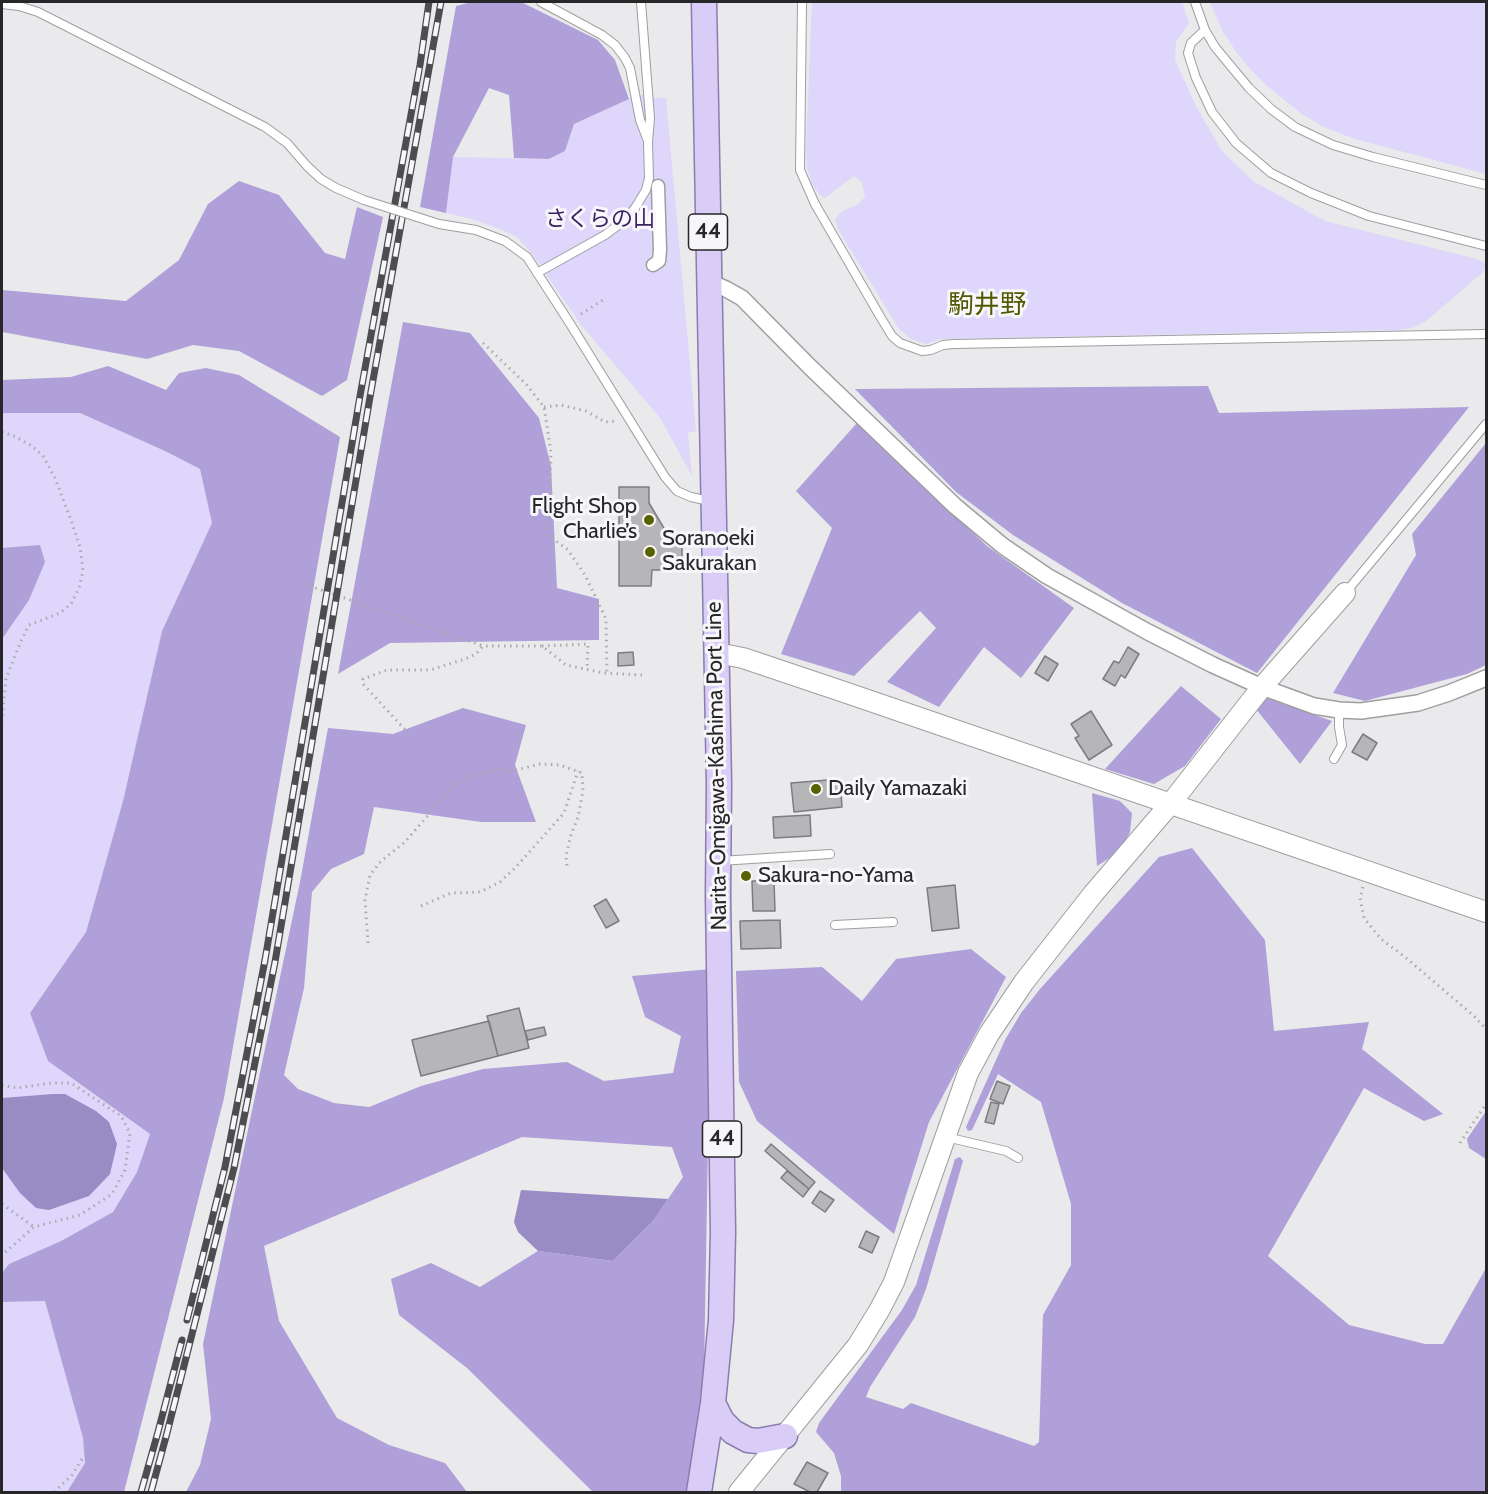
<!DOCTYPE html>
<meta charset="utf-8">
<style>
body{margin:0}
#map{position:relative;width:1488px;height:1494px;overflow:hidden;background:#eae9ec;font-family:Cabin,sans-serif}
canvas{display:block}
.frame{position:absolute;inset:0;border:3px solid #272628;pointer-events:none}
</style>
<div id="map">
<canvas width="1488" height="1494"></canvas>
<div class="frame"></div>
</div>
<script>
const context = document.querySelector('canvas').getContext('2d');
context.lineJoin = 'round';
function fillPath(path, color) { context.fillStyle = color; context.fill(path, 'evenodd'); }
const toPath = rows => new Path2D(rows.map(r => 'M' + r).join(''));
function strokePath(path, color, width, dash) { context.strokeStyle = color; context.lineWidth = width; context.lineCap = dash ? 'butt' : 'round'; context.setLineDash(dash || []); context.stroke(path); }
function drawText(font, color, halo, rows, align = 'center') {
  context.font = font + ' Cabin,"Noto Sans JP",sans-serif'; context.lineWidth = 6; context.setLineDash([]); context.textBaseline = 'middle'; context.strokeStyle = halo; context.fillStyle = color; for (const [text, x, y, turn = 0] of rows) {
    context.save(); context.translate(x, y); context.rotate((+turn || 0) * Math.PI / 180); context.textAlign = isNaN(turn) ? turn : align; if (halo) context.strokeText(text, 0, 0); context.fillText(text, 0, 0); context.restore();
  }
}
fillPath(toPath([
 [812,2,1182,2,1189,23,1176,42,1175,60,1196,106,1222,151,1253,181,1325,221,1477,259,1486,264,1486,267,1483,272,1426,321,1412,328,1399,330,941,339,926,344,911,339,899,329,839,231,835,220,842,211,857,205,865,197,862,182,854,176,825,198,819,194,812,183,807,168,806,148],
 [1210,2,1486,2,1486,174,1352,138,1322,126,1302,114,1267,86,1250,69,1237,53,1222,30],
 [643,95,644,98,666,98,696,431,688,433,692,476,660,418,582,326,531,253,517,237,502,230,472,219,446,213,453,157,549,159,565,151,574,124,629,99],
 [2,413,80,413,165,451,200,469,212,523,162,631,123,801,86,932,30,1013,48,1061,150,1134,137,1172,113,1212,61,1241,9,1264,2,1273],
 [45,1301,83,1438,85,1463,67,1492,2,1492,2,1302]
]), '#ded6fb');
fillPath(toPath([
 [472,2,521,2,598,40,615,60,629,99,574,124,565,151,549,159,514,158,509,95,489,88,453,157,446,213,420,207,456,6],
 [239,181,279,195,325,253,345,259,357,207,383,217,347,380,322,396,239,351,193,345,147,359,2,332,2,290,126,301,179,260,208,204],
 [403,322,470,333,539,418,551,466,557,588,599,599,599,640,390,643,338,674],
 [108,366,166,390,179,373,206,368,239,375,340,437,224,1098,124,1492,67,1492,85,1463,83,1438,45,1301,2,1302,2,1273,9,1264,61,1241,113,1212,137,1172,150,1134,48,1061,30,1013,86,932,123,801,162,631,212,523,200,469,165,451,80,413,2,413,2,380,71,377],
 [1208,386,1219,413,1469,407,1257,673,1122,603,1013,535,956,492,855,389],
 [857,423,987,546,1074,608,1021,678,984,647,939,707,887,682,936,628,920,611,854,676,781,654,832,528,796,491],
 [1486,443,1486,665,1467,674,1365,701,1333,693,1416,555,1412,534],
 [40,545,45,562,29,600,2,639,2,548],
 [1181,686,1221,719,1185,766,1154,784,1105,769],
 [1266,698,1332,721,1300,764,1256,709],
 [463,708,526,725,515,765,536,822,481,822,374,807,364,854,331,869,312,892,304,988,284,1075,298,1089,334,1103,369,1107,421,1086,483,1069,567,1062,604,1081,673,1073,681,1036,645,1017,632,976,711,969,704,1374,688,1492,593,1492,467,1368,399,1315,391,1279,431,1263,480,1287,538,1251,613,1261,653,1221,683,1177,672,1147,522,1137,264,1246,279,1321,337,1418,389,1445,445,1463,467,1492,186,1492,200,1465,211,1419,203,1344,300,882,328,728,393,734],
 [1092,793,1120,801,1132,813,1130,832,1119,852,1097,866],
 [1192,848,1265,940,1274,1031,1369,1022,1362,1049,1443,1114,1424,1121,1364,1088,1268,1256,1349,1325,1425,1344,1443,1344,1486,1268,1486,1492,841,1492,841,1476,834,1453,816,1432,819,1423,902,1310,916,1285,955,1159,960,1157,963,1161,926,1289,915,1317,870,1387,866,1397,903,1409,911,1403,1034,1446,1039,1442,1043,1315,1071,1265,1071,1204,1041,1102,998,1074,972,1130,968,1131,966,1127,1005,1040,1021,1013,1040,989,1159,857],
 [971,949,1006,977,929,1122,894,1234,757,1121,739,1082,736,971,822,967,862,1001,896,959],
 [1486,1111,1486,1159,1469,1148,1467,1139]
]), '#afa0d9');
fillPath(toPath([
 [53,1094,65,1094,96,1111,109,1122,117,1144,110,1174,89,1196,49,1210,36,1208,20,1193,2,1168,2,1098],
 [521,1190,668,1199,653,1221,613,1261,538,1251,518,1232,514,1222]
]), '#998bc3');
const building = toPath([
 [619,487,649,487,649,503,668,535,682,535,682,570,652,570,651,586,619,586,619,487],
 [1128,647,1139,654,1125,678,1121,675,1115,686,1103,679,1114,661,1119,663,1128,647],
 [633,652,634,665,618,666,618,653,633,652],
 [1045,656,1058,664,1048,681,1035,673,1045,656],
 [1091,711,1112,745,1089,760,1075,738,1079,736,1071,724,1091,711],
 [1363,734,1377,743,1367,760,1352,752,1363,734],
 [840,779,842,807,794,812,791,783,840,779],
 [810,815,811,836,774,838,773,817,810,815],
 [752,881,774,881,775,911,753,911,752,881],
 [955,885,959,928,932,931,927,888,955,885],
 [606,899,619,921,606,928,594,906,606,899],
 [780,920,781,948,741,949,740,921,780,920],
 [519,1008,529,1048,498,1056,487,1016,519,1008],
 [489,1021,498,1056,421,1076,412,1040,489,1021],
 [544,1027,546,1035,528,1040,525,1031,544,1027],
 [997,1081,1010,1086,1003,1104,990,1099,997,1081],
 [991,1102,999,1104,994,1124,985,1122,991,1102],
 [771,1144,815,1182,809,1189,765,1151,771,1144],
 [787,1171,809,1189,803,1197,781,1178,787,1171],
 [820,1191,834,1200,825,1212,812,1203,820,1191],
 [866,1231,879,1237,872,1253,859,1247,866,1231],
 [807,1462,828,1473,817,1492,810,1492,794,1484,807,1462]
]);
fillPath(building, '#b6b5b8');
strokePath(building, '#7d7c7f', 1.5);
const service = toPath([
 [541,2,602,35,615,45,625,58,630,68,640,120,648,141],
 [802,2,800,170,815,204,881,318,892,336,900,343,922,351,931,350,943,345,954,344,1486,334],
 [1195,2,1205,30,1215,47,1249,88,1271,109,1295,127,1333,145,1373,157,1486,185],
 [2,4,19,6,38,12,265,127,287,143,307,166,321,179,336,188,364,200],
 [1205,30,1191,43,1188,53,1196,78,1212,112,1236,143,1271,173,1311,193,1369,216,1486,246],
 [439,224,476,230,505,241,527,257,569,322,665,477,677,491,691,497,709,501],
 [537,273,605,235,625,220,635,208,646,190,649,178,648,142,650,118,641,2],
 [1346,592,1486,424],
 [1334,759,1342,745,1339,727,1339,710],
 [720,861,830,854],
 [835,925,893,922],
 [946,1137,1006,1151,1018,1158]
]);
const pedestrian = toPath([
 [653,265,659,261,660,250,658,186]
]);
const minor = toPath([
 [710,282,726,289,742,298,810,367,955,506,1003,546,1047,576,1148,632,1213,665,1262,687,1314,706,1339,710,1361,711,1418,703,1449,693,1486,678]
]);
const tertiary = toPath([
 [717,653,743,658,850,694,1486,912],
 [739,1492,858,1345,880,1309,894,1282,968,1073,989,1034,1024,982,1093,894,1171,803,1262,687,1345,593]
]);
const primary = toPath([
 [713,1403,722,1421,733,1432,748,1440,758,1441,785,1436],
 [699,1492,713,1403,721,1320,723,1232,718,896,719,783,704,2]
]);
strokePath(service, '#9f9ea1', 10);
strokePath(pedestrian, '#9f9ea1', 15);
strokePath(minor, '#9f9ea1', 18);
strokePath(tertiary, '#9f9ea1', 22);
strokePath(primary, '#8a7dad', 27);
strokePath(toPath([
 [581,314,603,300],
 [483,343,526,384,544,407,551,452,548,535,568,550,585,575,606,619,607,674],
 [544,407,561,405,586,411,605,422,617,421],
 [2,432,14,436,32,446,43,456,55,478,71,520,80,547,83,570,79,588,71,604,60,613,29,625,21,641,6,678,2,721],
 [304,584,483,646],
 [542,646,588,644,587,670],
 [409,734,363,684,363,679,387,670,430,670,465,659,476,654,483,646,542,646,566,665,604,673,642,675],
 [1363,887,1360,898,1364,918,1381,939,1405,957,1474,1016,1486,1029],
 [421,906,451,893,480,892,500,882,515,868,564,813,578,771],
 [368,943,365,900,370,875,381,861,405,842,430,813,447,790,475,774,499,769,509,772,540,764,560,765,582,773,583,791,578,817,571,835,566,856,567,866],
 [2,1085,17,1088,52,1083,71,1083,121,1116,130,1133,125,1170,112,1194,80,1215,34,1227,2,1255],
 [1460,1143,1486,1104],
 [2,1204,34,1227],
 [54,1492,72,1475,82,1459]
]), '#abaaac', 3, [1.5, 4.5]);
strokePath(service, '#fff', 8);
strokePath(pedestrian, '#fff', 12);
strokePath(minor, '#fff', 15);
strokePath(tertiary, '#fff', 20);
strokePath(primary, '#d9cdf8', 24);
const rail = toPath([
 [187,1320,225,1167,265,960,360,396,420,65,429,2],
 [141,1492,158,1432,182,1340],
 [151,1492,167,1433,234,1168,275,962,370,397,441,2]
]);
strokePath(rail, '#4d4c4f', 7);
strokePath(rail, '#f7f6f9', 4.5, [14]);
const serviceBridge = toPath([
 [364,200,439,224]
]);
strokePath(serviceBridge, '#9f9ea1', 10, []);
strokePath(serviceBridge, '#fff', 8);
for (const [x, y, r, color] of [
 [649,520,6,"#596200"],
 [650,552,6,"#596200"],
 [816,789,6,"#596200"],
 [746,876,6,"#596200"]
]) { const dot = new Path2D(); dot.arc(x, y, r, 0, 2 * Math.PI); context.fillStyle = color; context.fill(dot); strokePath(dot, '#f7f6f9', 2); }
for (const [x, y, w] of [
 [708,232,39],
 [722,1139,39]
]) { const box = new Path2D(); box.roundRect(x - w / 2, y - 18, w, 36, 4.5); context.fillStyle = '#f7f6f9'; context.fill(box); strokePath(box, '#272628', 1.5); }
drawText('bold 21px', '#272628', null, [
 ["44",708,232],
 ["44",722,1139]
]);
drawText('22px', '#371f62', '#f7f6f9', [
 ["さくらの山",600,220]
]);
drawText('22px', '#272628', '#f7f6f9', [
 ["Flight Shop",637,507,"right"],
 ["Charlie’s",637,532,"right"],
 ["Soranoeki",662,539],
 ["Sakurakan",662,564],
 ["Daily Yamazaki",828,789],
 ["Sakura-no-Yama",758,876]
], 'left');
drawText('22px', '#272628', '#f7f6f9', [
 ["Narita-Omigawa-Kashima Port Line",717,766,-91]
]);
drawText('26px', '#505800', '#f7f6f9', [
 ["駒井野",987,305]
]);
</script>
